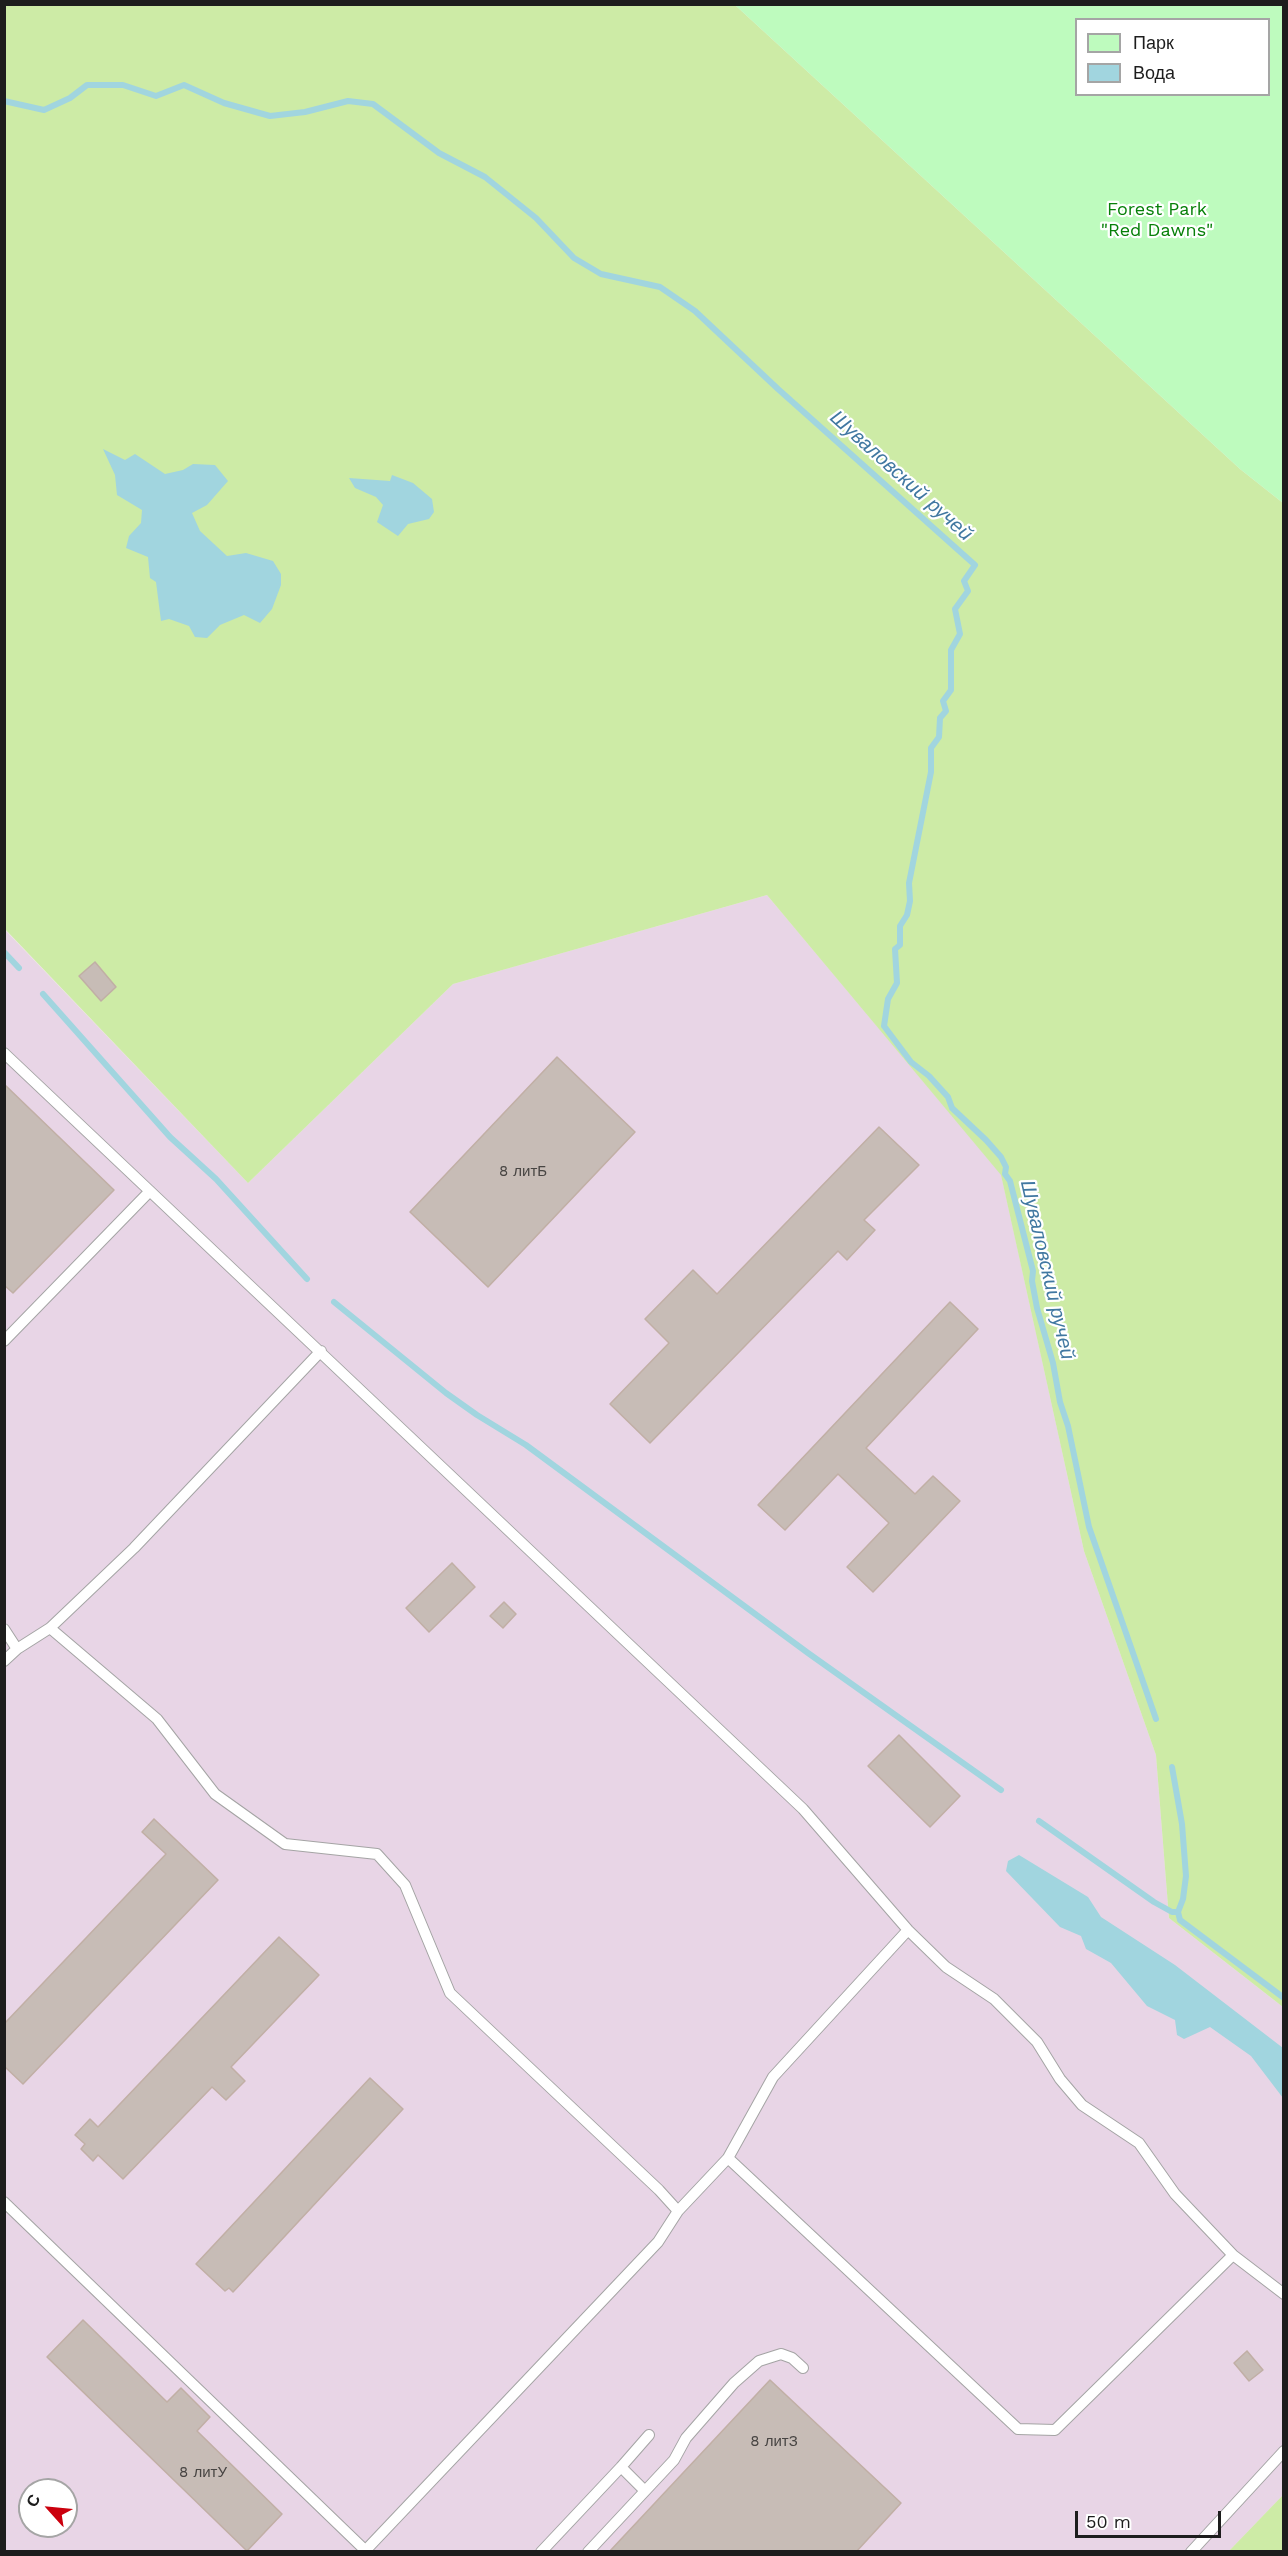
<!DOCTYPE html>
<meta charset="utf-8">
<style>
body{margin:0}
#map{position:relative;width:1288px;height:2556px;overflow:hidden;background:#efeae3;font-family:"Work Sans",sans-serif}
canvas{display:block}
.frame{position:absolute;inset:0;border:6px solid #1d1d1d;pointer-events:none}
.legend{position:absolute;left:1075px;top:18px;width:195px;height:78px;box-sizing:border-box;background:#fff;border:2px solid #a5a5a5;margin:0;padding:8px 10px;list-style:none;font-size:18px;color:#1d1d1d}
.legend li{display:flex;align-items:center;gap:12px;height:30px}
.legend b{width:30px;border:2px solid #a5a5a5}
.north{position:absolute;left:18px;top:2478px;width:60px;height:60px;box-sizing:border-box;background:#fff;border:2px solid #a5a5a5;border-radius:50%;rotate:297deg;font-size:16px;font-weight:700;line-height:24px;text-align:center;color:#1d1d1d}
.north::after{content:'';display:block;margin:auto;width:21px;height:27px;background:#cb000e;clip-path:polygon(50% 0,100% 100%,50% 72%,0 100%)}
.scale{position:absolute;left:1075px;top:2511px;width:146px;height:27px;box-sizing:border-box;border:3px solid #1d1d1d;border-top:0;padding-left:8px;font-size:18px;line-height:21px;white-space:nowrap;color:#1d1d1d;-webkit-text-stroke:4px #fff;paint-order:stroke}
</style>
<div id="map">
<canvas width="1288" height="2556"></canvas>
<div class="frame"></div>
<ul class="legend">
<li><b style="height:16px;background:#befbbe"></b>Парк</li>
<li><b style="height:16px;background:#a1d5df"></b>Вода</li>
</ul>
<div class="north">С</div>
<div class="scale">50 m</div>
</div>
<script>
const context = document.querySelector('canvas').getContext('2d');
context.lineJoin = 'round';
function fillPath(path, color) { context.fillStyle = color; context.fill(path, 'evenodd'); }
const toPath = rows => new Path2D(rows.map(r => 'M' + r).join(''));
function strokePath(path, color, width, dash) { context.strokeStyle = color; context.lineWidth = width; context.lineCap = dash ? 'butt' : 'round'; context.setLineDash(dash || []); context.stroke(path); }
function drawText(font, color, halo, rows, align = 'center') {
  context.font = font + ' "Work Sans",sans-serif'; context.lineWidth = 4.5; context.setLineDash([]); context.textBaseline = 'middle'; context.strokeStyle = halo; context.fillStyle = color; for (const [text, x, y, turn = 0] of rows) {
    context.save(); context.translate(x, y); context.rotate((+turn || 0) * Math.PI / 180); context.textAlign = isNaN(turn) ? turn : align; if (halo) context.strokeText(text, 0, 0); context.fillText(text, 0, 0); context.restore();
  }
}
fillPath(toPath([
 [767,895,1001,1174,1084,1551,1156,1755,1169,1918,1283,2007,1283,2495,1229,2551,5,2551,4,929,248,1183,453,984],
 [30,2490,66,2490,66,2526,30,2526]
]), '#e8d5e6');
fillPath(toPath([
 [5,5,735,5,1240,469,1283,503,1283,2007,1169,1918,1156,1755,1084,1551,1001,1175,767,895,453,984,248,1183,5,929],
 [1283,2495,1283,2551,1229,2551]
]), '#cdeba6');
fillPath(toPath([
 [735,5,1283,5,1283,503,1240,469],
 [1076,20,1268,20,1268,94,1076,94]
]), '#befbbe');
fillPath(toPath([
 [103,449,125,460,135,454,165,474,183,470,193,464,215,465,228,481,207,505,192,513,200,531,227,556,246,553,273,561,281,574,281,585,272,609,260,623,244,615,220,625,207,638,195,637,189,626,169,619,161,621,156,582,150,578,148,557,126,548,129,536,141,523,142,510,117,495,115,475],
 [392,475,413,483,432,499,434,512,429,519,408,524,398,536,377,522,383,505,376,497,355,488,349,478,390,481],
 [1019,1855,1088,1897,1101,1917,1175,1965,1283,2048,1283,2098,1251,2056,1210,2027,1184,2039,1177,2035,1175,2020,1147,2006,1111,1963,1086,1949,1081,1936,1060,1927,1006,1871,1008,1861]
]), '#a1d5df');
strokePath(toPath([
 [4,101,44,110,70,98,87,85,123,85,156,96,184,85,224,103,270,116,305,112,348,101,373,104,439,153,485,177,536,218,574,258,601,274,660,287,695,311,778,389,975,565,964,581,968,591,955,609,960,634,951,650,951,690,943,701,946,711,940,718,939,737,931,748,931,772,909,883,910,901,907,915,900,926,900,945,895,949,897,983,888,999,884,1026,911,1062,929,1076,948,1097,952,1108,986,1140,1001,1157,1006,1167,1005,1174,1010,1181,1033,1271,1032,1281,1037,1308,1053,1363,1060,1402,1068,1426,1089,1527,1156,1719],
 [4,952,19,968],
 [43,994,170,1137,216,1179,307,1279],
 [334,1302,446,1393,477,1415,526,1445,808,1653,1001,1790],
 [1172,1767,1182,1824,1186,1876,1183,1899,1178,1912,1180,1920,1284,1998],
 [1039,1821,1154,1902,1172,1912,1178,1912]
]), '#a1d5df', 6);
const building = toPath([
 [95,962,116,987,101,1001,79,976,95,962],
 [557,1057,635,1132,488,1287,410,1212,557,1057],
 [4,1084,114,1190,13,1293,4,1285,4,1084],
 [879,1127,919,1165,864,1220,875,1230,847,1260,838,1251,650,1443,610,1404,669,1343,645,1319,693,1270,717,1294,879,1127],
 [950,1302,978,1329,866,1448,915,1494,933,1476,960,1501,873,1592,847,1567,889,1523,838,1474,785,1530,758,1505,950,1302],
 [452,1563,475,1587,429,1632,406,1608,452,1563],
 [504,1602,516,1614,503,1628,490,1616,504,1602],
 [899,1735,960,1796,930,1827,868,1766,899,1735],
 [154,1819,218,1880,23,2084,4,2066,4,2024,166,1854,142,1832,154,1819],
 [279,1937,319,1975,231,2067,245,2081,226,2100,212,2087,123,2179,98,2155,93,2161,81,2149,85,2144,75,2135,90,2119,98,2127,279,1937],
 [370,2078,403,2109,233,2292,229,2288,225,2291,196,2264,370,2078],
 [83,2320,167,2402,181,2388,210,2417,197,2431,282,2514,247,2551,47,2357,83,2320],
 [1247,2351,1263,2370,1249,2381,1234,2363,1247,2351],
 [770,2380,901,2503,856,2552,609,2552,770,2380]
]);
fillPath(building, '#c7bcb6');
strokePath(building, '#c1afa5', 1.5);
const service = toPath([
 [4,1053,803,1809,908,1930,946,1967,994,1999,1037,2042,1060,2079,1082,2105,1139,2143,1175,2194,1233,2255,1284,2294],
 [4,1341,150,1191],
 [50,1628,157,1719,215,1794,285,1844,377,1854,405,1885,450,1993,659,2190,678,2211],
 [4,1629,17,1649],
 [4,1661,17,1649,50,1628,134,1548,321,1351],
 [728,2158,1018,2429,1055,2430,1233,2255],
 [4,2202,367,2552],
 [621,2467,645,2491],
 [364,2552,658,2242,678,2211,728,2158,773,2077,908,1930],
 [541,2552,621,2467,649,2435],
 [588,2552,674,2460,686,2438,734,2383,759,2361,781,2354,792,2358,803,2368],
 [1191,2552,1284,2451]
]);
strokePath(service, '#a4a4a4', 12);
strokePath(service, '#fff', 10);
drawText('15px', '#484543', null, [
 ["8 литБ",523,1172],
 ["8 литЗ",774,2442],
 ["8 литУ",203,2473]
]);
drawText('18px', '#078009', '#fff', [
 ["Forest Park",1157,210],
 ["\"Red Dawns\"",1157,231]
]);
drawText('italic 20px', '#4178a1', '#fff', [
 ["Шуваловский ручей",901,476,42],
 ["Шуваловский ручей",1047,1270,77]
]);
</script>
